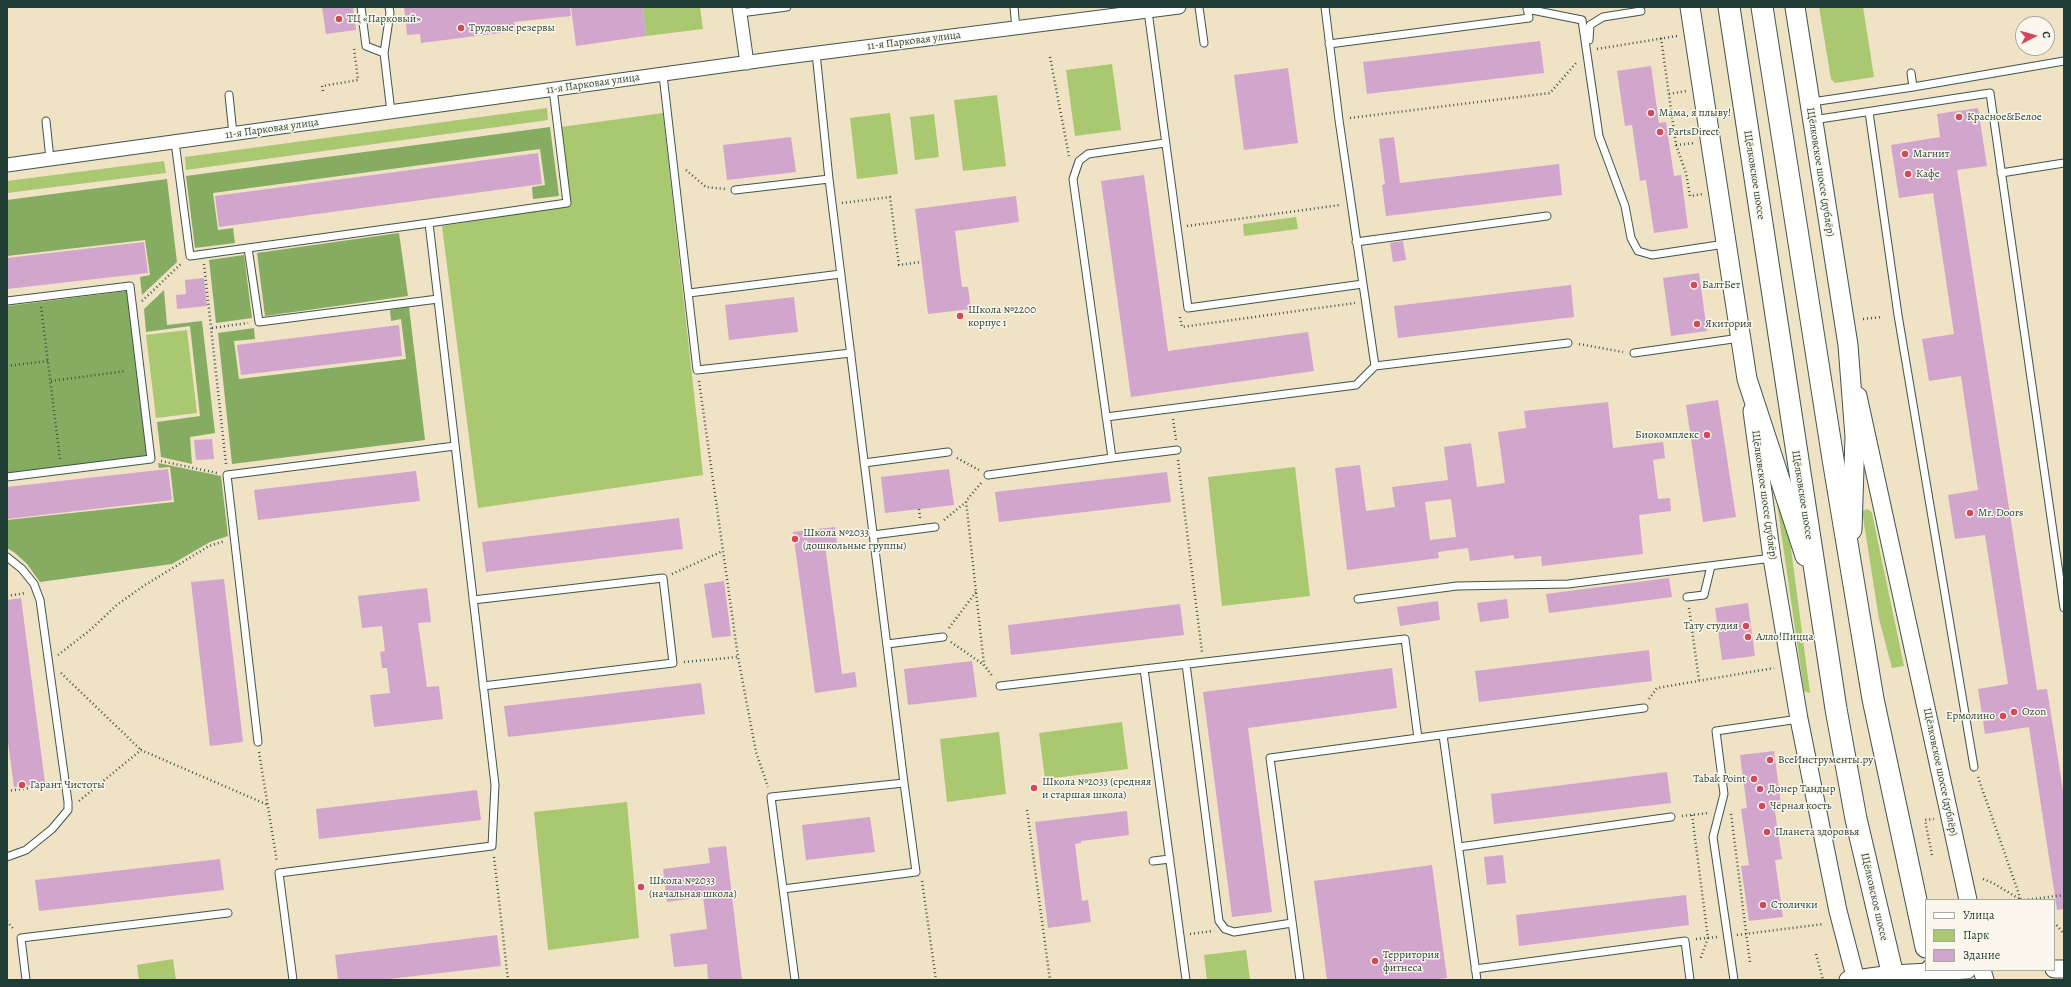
<!DOCTYPE html>
<meta charset="utf-8">
<style>
body{margin:0}
#map{position:relative;width:2071px;height:987px;overflow:hidden;background:#f0e2c5;font-family:Alegreya,serif}
canvas{display:block}
.frame{position:absolute;inset:0;border:8px solid #1f3d34;pointer-events:none}
.legend{position:absolute;left:1925px;top:899px;width:130px;height:72px;box-sizing:border-box;background:#fbf7ec;border:1px solid #a3ada2;margin:0;padding:5px 7px;list-style:none;font-size:12px;color:#1f3d34}
.legend li{display:flex;align-items:center;gap:8px;height:20px}
.legend b{width:20px;border:1px solid #a3ada2}
.north{position:absolute;left:2015px;top:16px;width:40px;height:40px;box-sizing:border-box;background:#fbf7ec;border:1px solid #a3ada2;border-radius:50%;rotate:84deg;font-size:11px;font-weight:700;line-height:16px;text-align:center;color:#1f3d34}
.north::after{content:'';display:block;margin:auto;width:14px;height:18px;background:#d1495b;clip-path:polygon(50% 0,100% 100%,50% 72%,0 100%)}
</style>
<div id="map">
<canvas width="2071" height="987"></canvas>
<div class="frame"></div>
<ul class="legend">
<li><b style="height:5px;background:#fff"></b>Улица</li>
<li><b style="height:11px;background:#a9c870"></b>Парк</li>
<li><b style="height:11px;background:#d2a5cc"></b>Здание</li>
</ul>
<div class="north">С</div>
</div>
<script>
const context = document.querySelector('canvas').getContext('2d');
context.lineJoin = 'round';
function fillPath(path, color) { context.fillStyle = color; context.fill(path, 'evenodd'); }
const toPath = rows => new Path2D(rows.map(r => 'M' + r).join(''));
function strokePath(path, color, width, dash) { context.strokeStyle = color; context.lineWidth = width; context.lineCap = dash ? 'butt' : 'round'; context.setLineDash(dash || []); context.stroke(path); }
function drawText(font, color, halo, rows, align = 'center') {
  context.font = font + ' Alegreya,serif'; context.lineWidth = 3; context.setLineDash([]); context.textBaseline = 'middle'; context.strokeStyle = halo; context.fillStyle = color; for (const [text, x, y, turn = 0] of rows) {
    context.save(); context.translate(x, y); context.rotate((+turn || 0) * Math.PI / 180); context.textAlign = isNaN(turn) ? turn : align; if (halo) context.strokeText(text, 0, 0); context.fillText(text, 0, 0); context.restore();
  }
}
fillPath(toPath([
 [643,7,700,7,703,29,646,36],
 [1819,7,1863,7,1874,77,1835,83,1831,79],
 [1112,64,1121,130,1075,136,1066,70],
 [997,95,1006,166,963,171,954,100],
 [547,108,548,120,186,170,185,157],
 [663,113,703,475,478,508,442,226,570,206,561,127],
 [890,113,898,174,857,179,850,118],
 [934,114,939,157,915,160,910,117],
 [164,161,166,173,7,193,7,181],
 [1296,217,1298,229,1244,236,1243,224],
 [187,330,197,413,156,418,146,335],
 [1295,467,1310,596,1222,606,1208,477],
 [1775,490,1787,518,1810,693,1804,691],
 [1867,509,1872,512,1873,518,1904,666,1892,668,1879,619,1863,517,1863,511],
 [1122,722,1128,769,1045,779,1039,733],
 [999,732,1006,794,947,802,940,739],
 [627,802,639,938,548,950,534,812],
 [1246,950,1250,980,1207,980,1204,955],
 [173,959,176,980,139,980,137,965]
]), '#a9c870');
fillPath(toPath([
 [550,127,559,196,533,199,532,187,545,185,540,149,213,193,218,230,233,228,235,243,195,248,186,176],
 [167,179,177,262,142,295,140,277,150,275,145,240,7,256,7,200],
 [399,233,408,296,265,316,257,253],
 [244,255,252,318,216,323,209,260],
 [164,290,167,325,202,321,215,433,190,437,192,464,161,457,157,422,200,416,190,326,146,332,144,309],
 [127,291,148,456,7,473,7,306],
 [409,307,425,440,232,464,218,333,254,328,255,339,234,341,239,379,406,359,401,319,391,321,390,310],
 [158,463,221,476,228,536,210,542,172,564,40,582,27,564,15,553,7,548,7,520,174,502,170,467,159,468]
]), '#86ac62');
fillPath(toPath([
 [322,7,353,7,356,30,326,34],
 [404,7,570,7,571,16,514,22,516,31,421,43,420,34,407,35],
 [571,7,643,7,646,36,576,46],
 [1540,41,1544,73,1367,94,1363,62],
 [1651,66,1659,123,1666,122,1674,176,1681,175,1688,228,1654,233,1646,180,1640,181,1632,125,1625,126,1617,71],
 [1288,68,1298,143,1244,150,1234,75],
 [1978,108,1987,166,1957,170,2037,690,2047,689,2064,797,2064,909,2057,910,2029,727,1985,734,1978,689,2008,684,1985,535,1955,539,1948,495,1978,490,1961,376,1929,381,1922,339,1954,334,1933,193,1899,198,1891,145,1940,137,1937,114],
 [791,137,796,172,727,180,723,145],
 [1394,137,1400,183,1559,164,1562,195,1386,216,1382,185,1385,184,1379,139],
 [538,153,542,184,219,227,215,196],
 [1144,175,1168,351,1308,332,1314,371,1131,397,1101,181],
 [1016,196,1019,222,955,231,962,287,968,287,971,309,928,314,915,209],
 [1403,241,1406,260,1393,262,1390,243],
 [144,242,148,273,7,289,7,258],
 [1699,273,1707,331,1671,336,1663,278],
 [204,278,207,306,177,309,176,295,186,294,185,280],
 [1571,285,1574,317,1398,338,1394,306],
 [794,297,798,332,729,340,725,305],
 [399,325,402,356,241,375,237,345],
 [1718,400,1736,517,1703,522,1686,405],
 [1608,402,1613,448,1663,442,1665,458,1653,460,1658,499,1670,498,1671,511,1639,515,1643,554,1542,566,1541,556,1514,559,1514,555,1470,561,1468,548,1438,552,1439,558,1347,570,1335,468,1360,465,1366,511,1395,507,1392,487,1448,480,1444,447,1471,443,1477,487,1505,483,1498,432,1526,428,1524,411],
 [1451,499,1456,537,1430,540,1425,502],
 [212,439,214,459,196,460,194,440],
 [168,469,172,500,7,519,7,487],
 [949,469,954,505,885,513,881,477],
 [416,471,420,501,258,520,254,490],
 [1167,472,1171,502,999,522,995,492],
 [679,518,683,549,486,572,482,542],
 [835,527,837,544,825,546,842,674,855,672,857,687,815,693,793,532],
 [1669,578,1672,597,1549,613,1546,594],
 [224,579,243,742,210,746,191,582],
 [724,581,731,636,712,638,704,584],
 [427,588,431,622,418,623,427,687,439,686,443,719,374,727,370,695,390,693,387,668,382,668,380,652,385,651,382,626,362,628,358,596],
 [21,598,45,783,14,787,7,735,7,600],
 [1507,599,1509,618,1480,622,1477,603],
 [1438,601,1440,620,1400,626,1397,607],
 [1748,603,1755,656,1722,660,1715,608],
 [1180,604,1184,635,1011,655,1008,625],
 [1649,650,1652,681,1479,702,1475,671],
 [972,661,977,697,908,705,904,669],
 [1392,668,1397,708,1248,728,1272,912,1232,917,1203,692],
 [701,683,705,714,508,737,504,706],
 [1774,751,1781,804,1774,805,1782,859,1775,860,1783,917,1749,921,1741,866,1749,865,1741,809,1747,808,1740,755],
 [1667,772,1671,803,1494,824,1491,794],
 [477,790,481,820,319,839,316,809],
 [1127,811,1129,835,1081,841,1081,843,1075,844,1082,901,1088,900,1091,922,1048,928,1035,822],
 [870,817,875,852,806,860,802,825],
 [726,846,742,980,708,980,707,964,674,967,670,934,707,929,703,897,667,902,663,869,710,863,708,848],
 [1503,855,1506,883,1487,885,1484,857],
 [220,859,224,890,39,911,35,880],
 [1432,865,1447,978,1431,980,1327,980,1314,881],
 [1686,895,1689,925,1519,946,1516,915],
 [497,935,501,966,380,980,338,980,335,955]
]), '#d2a5cc');
const service = toPath([
 [361,7,366,46,384,53,391,112],
 [1014,7,1016,29],
 [1199,7,1204,43],
 [1325,7,1339,120,1375,366,1568,343],
 [1527,9,1582,20,1599,136,1625,206,1631,238,1638,251,1652,255,1725,244],
 [1148,11,1188,308,1363,284],
 [740,13,787,7],
 [1589,40,1590,25,1603,17,1641,11],
 [1329,44,1529,18,1527,7],
 [384,53,390,13,389,7],
 [1911,73,1913,87],
 [663,75,697,370,851,353],
 [229,95,233,134],
 [1812,102,1913,87,2064,61],
 [1869,112,1898,315,1974,767],
 [1813,120,1990,93,2064,608],
 [46,121,50,159],
 [175,142,190,256,429,223,567,203,553,89],
 [2001,173,2064,163],
 [735,190,829,179],
 [1356,242,1547,216],
 [248,248,259,322,438,299],
 [689,293,841,274],
 [7,301,130,286,151,459,7,477],
 [1634,353,1740,338],
 [1106,417,1356,385,1375,366],
 [1112,458,1177,450],
 [864,463,948,452],
 [988,475,1112,458,1073,179,1079,161,1088,154,1165,143],
 [873,535,935,527],
 [7,557,22,569,34,584,40,600,68,802,68,810,52,829,26,850,7,857],
 [1687,597,1704,595,1711,566],
 [1358,599,1457,586,1568,584,1772,558],
 [473,600,663,578,673,663,483,686],
 [887,644,943,637],
 [1186,664,1219,921,1225,929,1234,932,1292,923],
 [1144,669,1405,639,1418,738,1644,708],
 [1000,686,1144,669,1186,980],
 [1443,735,1477,980],
 [258,742,227,475,455,446],
 [1459,847,1671,817],
 [1153,861,1170,859],
 [783,889,916,872,904,783],
 [1475,969,1685,941,1690,980],
 [26,980,21,938,228,913],
 [293,980,279,873,492,846,495,785,429,223],
 [795,980,771,797,904,783,829,179,816,53],
 [1300,980,1270,758,1418,738],
 [1734,980,1713,837,1724,794,1716,731,1799,719]
]);
const minor = toPath([
 [739,7,747,63],
 [7,165,779,58,1179,7]
]);
const tertiary = toPath([
 [1858,396,1968,900],
 [1752,411,1772,558,1799,719,1838,911,1856,980],
 [2054,969,2064,969],
 [1982,970,1985,980],
 [1848,980,1892,974,1967,970]
]);
const secondary = toPath([
 [1690,7,1747,379,1805,556],
 [1795,7,1848,345,1855,437,1852,530]
]);
const primary = toPath([
 [1729,7,1836,709,1856,819,1894,980],
 [1762,7,1833,459,1873,699,1926,947],
 [1931,970,1934,980]
]);
strokePath(service, '#3e564a', 9);
strokePath(minor, '#3e564a', 15);
strokePath(tertiary, '#3e564a', 19);
strokePath(secondary, '#3e564a', 21);
strokePath(primary, '#3e564a', 23);
strokePath(toPath([
 [1661,38,1676,145,1686,173,1690,196,1703,194],
 [1597,49,1677,36],
 [1050,57,1069,156],
 [323,91,322,86,358,80,354,49],
 [1669,94,1686,91],
 [1350,118,1550,93,1577,62],
 [1676,145,1694,143],
 [686,170,706,187,725,189],
 [842,203,890,197,899,265,921,262],
 [1187,226,1340,205],
 [204,264,226,464],
 [142,301,182,263],
 [41,307,60,459],
 [1180,317,1182,327,1355,303],
 [1863,319,1882,317],
 [212,328,248,323],
 [1579,344,1623,352],
 [7,366,48,361],
 [51,381,126,371],
 [699,381,738,657,756,752,768,787],
 [1173,419,1176,440],
 [957,458,979,470],
 [1178,460,1202,652],
 [161,461,217,473],
 [981,483,966,501,984,665,993,677],
 [919,509,920,518],
 [944,520,966,502],
 [672,574,723,551],
 [7,596,26,593],
 [1689,608,1699,680],
 [949,628,976,592],
 [951,642,984,665],
 [58,655,89,631,118,604,145,585,209,546,225,541],
 [684,662,738,657],
 [61,673,141,750],
 [1649,699,1657,688,1774,668],
 [259,752,277,862],
 [1978,777,2021,900],
 [7,791,54,785],
 [79,801,141,750,268,805],
 [1027,810,1050,980],
 [1731,814,1750,963],
 [1692,815,1708,938,1700,960],
 [1682,816,1709,813],
 [1932,855,1925,820,1934,819],
 [494,857,508,980],
 [1983,879,1993,883,2021,900],
 [922,881,936,980],
 [2024,900,2064,895],
 [7,921,14,930],
 [2054,922,2064,934],
 [1190,934,1213,931],
 [1737,935,1824,924],
 [1696,939,1717,937],
 [1816,954,1823,980]
]), '#3e564a', 2.5, [1, 3]);
strokePath(service, '#fff', 7);
strokePath(minor, '#fff', 13);
strokePath(tertiary, '#fff', 17);
strokePath(secondary, '#fff', 19);
strokePath(primary, '#fff', 21);
for (const [x, y, r, color] of [
 [339,19,4,"#d1495b"],
 [461,28,4,"#d1495b"],
 [1651,113,4,"#d1495b"],
 [1959,117,4,"#d1495b"],
 [1660,132,4,"#d1495b"],
 [1905,154,4,"#d1495b"],
 [1908,174,4,"#d1495b"],
 [1694,285,4,"#d1495b"],
 [960,316,4,"#d1495b"],
 [1697,324,4,"#d1495b"],
 [1707,435,4,"#d1495b"],
 [1970,513,4,"#d1495b"],
 [795,539,4,"#d1495b"],
 [1746,626,4,"#d1495b"],
 [1748,637,4,"#d1495b"],
 [2014,712,4,"#d1495b"],
 [2003,716,4,"#d1495b"],
 [1770,760,4,"#d1495b"],
 [1754,779,4,"#d1495b"],
 [22,785,4,"#d1495b"],
 [1034,788,4,"#d1495b"],
 [1760,789,4,"#d1495b"],
 [1762,806,4,"#d1495b"],
 [1767,832,4,"#d1495b"],
 [641,887,4,"#d1495b"],
 [1763,905,4,"#d1495b"],
 [1375,961,4,"#d1495b"]
]) { const dot = new Path2D(); dot.arc(x, y, r, 0, 2 * Math.PI); context.fillStyle = color; context.fill(dot); strokePath(dot, '#fbf7ec', 1.5); }
drawText('11px', '#1f3d34', '#fbf7ec', [
 ["ТЦ «Парковый»",347,19],
 ["Трудовые резервы",469,28],
 ["Мама, я плыву!",1659,113],
 ["Красное&Белое",1967,117],
 ["PartsDirect",1668,132],
 ["Магнит",1913,154],
 ["Кафе",1916,174],
 ["БалтБет",1702,285],
 ["Школа №2200",968,310],
 ["корпус 1",968,323],
 ["Якитория",1705,324],
 ["Биокомплекс",1699,435,"right"],
 ["Mr. Doors",1978,513],
 ["Школа №2033",803,533],
 ["(дошкольные группы)",803,546],
 ["Тату студия",1738,626,"right"],
 ["Алло!Пицца",1756,637],
 ["Ozon",2022,712],
 ["Ермолино",1995,716,"right"],
 ["ВсеИнструменты.ру",1778,760],
 ["Tabak Point",1746,779,"right"],
 ["Школа №2033 (средняя",1042,782],
 ["и старшая школа)",1042,795],
 ["Гарант Чистоты",30,785],
 ["Донер Тандыр",1768,789],
 ["Чёрная кость",1770,806],
 ["Планета здоровья",1775,832],
 ["Школа №2033",649,881],
 ["(начальная школа)",649,894],
 ["Столички",1771,905],
 ["Территория",1383,955],
 ["фитнеса",1383,968]
], 'left');
drawText('11px', '#1f3d34', '#fbf7ec', [
 ["11-я Парковая улица",914,41,-7],
 ["11-я Парковая улица",593,84,-8],
 ["11-я Парковая улица",272,129,-8],
 ["Щёлковское шоссе (дублёр)",1820,172,81],
 ["Щёлковское шоссе",1754,175,81],
 ["Щёлковское шоссе (дублёр)",1764,495,82],
 ["Щёлковское шоссе",1802,495,81],
 ["Щёлковское шоссе (дублёр)",1940,772,78],
 ["Щёлковское шоссе",1874,897,77]
]);
</script>
